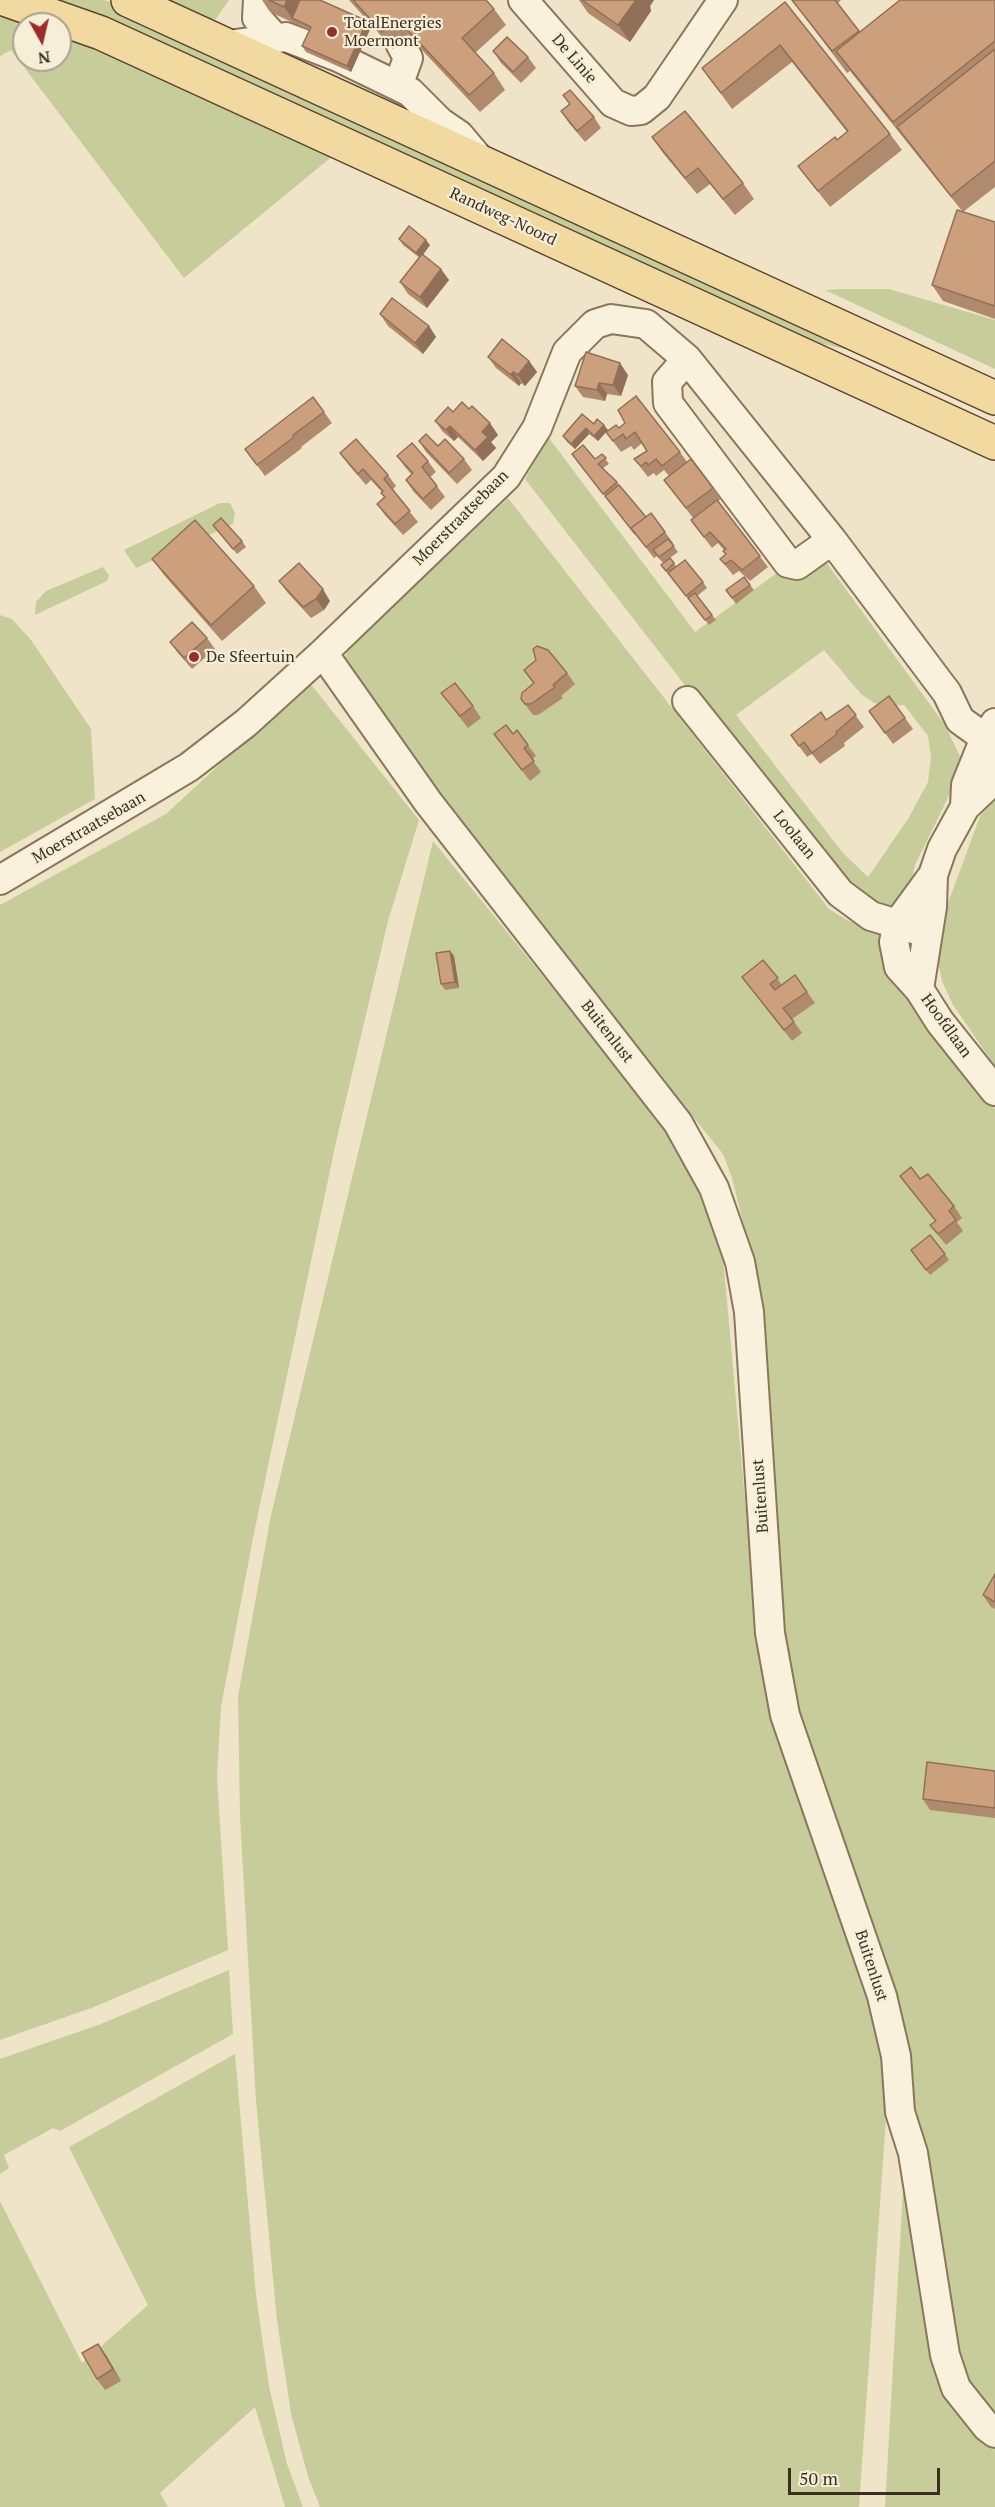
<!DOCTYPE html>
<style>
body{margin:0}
#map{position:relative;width:995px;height:2507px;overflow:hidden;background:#efe4c7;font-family:"PT Serif",serif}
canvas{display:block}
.north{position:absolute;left:12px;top:12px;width:60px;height:60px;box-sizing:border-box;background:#f6eed7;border:2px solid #aba18e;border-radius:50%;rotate:172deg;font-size:16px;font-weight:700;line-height:24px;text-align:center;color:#3b2e20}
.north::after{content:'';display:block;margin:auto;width:21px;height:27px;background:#9a2d2c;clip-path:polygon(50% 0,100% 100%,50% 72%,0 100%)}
.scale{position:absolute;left:788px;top:2468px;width:152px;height:27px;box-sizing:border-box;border:3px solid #3b2e20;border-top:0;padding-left:8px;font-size:18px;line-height:21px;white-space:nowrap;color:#3b2e20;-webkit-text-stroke:4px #f6eed7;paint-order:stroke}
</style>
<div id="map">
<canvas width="995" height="2507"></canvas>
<div class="north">N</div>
<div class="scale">50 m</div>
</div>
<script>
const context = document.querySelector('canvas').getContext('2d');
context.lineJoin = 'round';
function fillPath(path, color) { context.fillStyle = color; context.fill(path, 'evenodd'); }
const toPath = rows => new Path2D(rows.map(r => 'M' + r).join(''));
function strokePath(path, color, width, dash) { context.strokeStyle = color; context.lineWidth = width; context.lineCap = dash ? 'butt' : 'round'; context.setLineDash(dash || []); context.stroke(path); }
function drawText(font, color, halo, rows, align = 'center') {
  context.font = font + ' "PT Serif",serif'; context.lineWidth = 4.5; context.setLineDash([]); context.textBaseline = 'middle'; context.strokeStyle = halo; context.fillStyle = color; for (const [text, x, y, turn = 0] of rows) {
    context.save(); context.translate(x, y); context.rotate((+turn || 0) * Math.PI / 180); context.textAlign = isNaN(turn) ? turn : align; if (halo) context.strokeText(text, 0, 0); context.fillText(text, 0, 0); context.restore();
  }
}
fillPath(toPath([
 [57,0,104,0,113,3,867,354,814,342,780,328],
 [159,0,229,0,213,23],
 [0,9,50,24,24,24,24,60,60,60,60,28,334,155,184,278,11,50,0,56],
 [841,289,889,289,995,320,995,369,825,290],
 [548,437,695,632,784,568,793,579,823,558,945,725,964,765,915,865,905,914,859,897,826,867,525,479],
 [824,650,861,694,874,703,890,706,904,705,928,736,931,757,928,782,908,819,868,877,843,853,736,715],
 [508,498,829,909,847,920,906,942,916,1003,995,1109,995,2507,885,2507,907,2119,790,1693,758,1416,748,1242,732,1178,723,1154,350,692,343,666,348,649],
 [220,503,230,503,235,513,233,524,220,530,136,568,124,550],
 [103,567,109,575,107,581,35,615,36,602,46,591],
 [0,615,12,619,31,640,91,729,95,799,0,852],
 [309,682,419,820,388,921,336,1142,254,1533,221,1707,217,1777,228,1950,94,2007,0,2040,0,905,166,814],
 [995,792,995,1066,953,1005,942,981,937,957,937,933,983,808],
 [433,841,682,1147,720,1224,759,1653,780,1733,859,1967,878,2031,888,2088,859,2507,320,2507,308,2476,291,2414,277,2320,256,2101,240,1817,238,1696,271,1515],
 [229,1970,233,2034,60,2131,53,2128,4,2155,9,2168,0,2174,0,2059,101,2024],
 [235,2054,256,2295,269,2386,287,2464,303,2507,285,2507,255,2407,160,2493,168,2507,0,2507,0,2201,82,2363,148,2305,69,2147]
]), '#c6cd9b');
const minor = toPath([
 [258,0,257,18,275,38],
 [523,0,613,103,631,111,641,110,657,97,723,0],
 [228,45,286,37,338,57,410,92,440,122,459,135,481,161],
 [398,86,408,58,400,43],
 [687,359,667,382,668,403,788,563,797,565,832,540],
 [323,653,428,802,678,1123,714,1188,740,1262,749,1312,770,1633,785,1715,882,1996,896,2056,900,2112,913,2153,945,2355,956,2388,987,2427,995,2433],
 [687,701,840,893,871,916,927,933],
 [995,769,984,789,965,807,942,849,933,875,898,923,894,942,899,967,919,989,940,1022,995,1091],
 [965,807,966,785,985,738,995,723],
 [0,880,189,767,246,723,323,653,506,477,537,428,567,352,595,324,611,319,646,324,687,359,832,540,947,693,960,720,985,738,995,742],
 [919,989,932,907,933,875]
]);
const major = toPath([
 [7,0,101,33,995,443],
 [128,0,995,398]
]);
strokePath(minor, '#8b765c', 32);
strokePath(major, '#594430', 36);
strokePath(minor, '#f9f1db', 28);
strokePath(major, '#f1d9a0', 33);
fillPath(toPath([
 [262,0,320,0,367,21,371,27,351,72,306,52,302,46,309,30,270,12],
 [349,0,486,0,494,9,506,25,475,53,494,73,505,90,480,112,408,35,393,49],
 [579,0,654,0,650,6,651,11,630,42,588,13],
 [792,0,841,0,838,3,860,32,995,0,995,187,963,212,995,222,995,319,943,301,932,285,962,211,850,71,847,73],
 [785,2,890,134,902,150,830,207,798,166,837,140,847,132,792,62,732,109,702,68],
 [493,51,528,57,536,68,521,83,501,63],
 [563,95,594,117,601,128,585,142,569,123,561,111,570,104],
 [652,137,743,183,754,199,735,215,710,184,697,194,663,153],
 [399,239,430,245,423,255,449,280,427,308,408,294,400,282,420,258,403,245],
 [380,314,429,326,436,337,423,354,388,326],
 [488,357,529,361,537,372,525,386,521,383,519,386,496,368],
 [628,375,621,396,607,394,605,401,583,397,575,386],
 [324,412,332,423,301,447,302,448,265,476,245,449],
 [453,412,498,435,491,442,496,448,483,461,458,437,454,441,443,432,435,421],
 [625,423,680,452,687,462,713,488,721,499,718,501,768,567,750,581,739,571,733,575,720,559,726,554,724,550,718,543,712,548,699,531,691,520,693,518,664,480,669,476,664,470,656,476,654,473,648,477,634,459,647,451,642,443,634,450,631,446,621,452,606,432,598,441,589,434,575,449,567,442,563,436,594,424,608,430,606,432,619,428],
 [419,441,438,446,464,459,472,470,457,484,426,452],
 [340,453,388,475,396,486,392,490,418,522,403,535,385,515,377,504,384,497,382,492,371,480,366,485,348,464],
 [602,454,609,464,603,468,617,482,646,517,665,532,673,543,672,544,678,552,663,563,657,556,654,558,576,460,595,459],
 [397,456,428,461,436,472,430,477,445,497,431,510,413,491,406,480,412,475,405,467],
 [213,525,242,541,246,547,237,554],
 [670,558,676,566,703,582,707,588,697,596,716,620,709,625,665,570],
 [152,559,254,586,266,603,222,641,164,575],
 [744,577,754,590,736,604,726,590],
 [279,581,330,601,324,610,311,618,287,592],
 [207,638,215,649,192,669,178,653,170,642],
 [524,670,567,673,575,684,561,696,563,698,538,715,533,715,521,699,534,684],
 [441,693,473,706,481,718,468,728],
 [889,696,913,729,893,744,869,711],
 [848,705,864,727,844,743,845,746,820,764,812,754,807,757,791,735,826,720],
 [494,734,513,734,528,745,536,756,532,759,541,772,530,781],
 [450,951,454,956,459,988,445,990,441,984],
 [763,960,782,985,795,975,815,1003,792,1019,802,1033,792,1041,742,977],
 [900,1176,920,1179,954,1206,962,1218,957,1222,963,1231,946,1245,930,1225,935,1221],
 [945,1254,949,1260,930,1275,915,1256],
 [995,1574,995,1609,991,1607,983,1595],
 [995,1771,995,1818,930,1810,923,1799],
 [106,2355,121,2381,105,2390,97,2379]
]), '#b08a6c');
fillPath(toPath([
 [287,0,306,0,292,18,284,7],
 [636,0,654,0,650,6,651,11,630,42,618,25],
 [367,21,371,27,351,72,347,66],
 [426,240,430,245,420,258,416,253],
 [441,269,449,280,427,308,420,297],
 [429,326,436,337,423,354,415,343],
 [529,361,537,372,525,386,518,375],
 [620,363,628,375,621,396,613,385],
 [513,372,521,383,519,386,511,375],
 [599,383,607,394,605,401,597,390],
 [490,423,498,435,491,442,496,448,483,461,475,450,482,432],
 [604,425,608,430,598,441,594,436],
 [450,426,458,437,454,441,446,430],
 [586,428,589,434,575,449,571,444],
 [323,589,330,601,324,610,316,599],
 [450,951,454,956,459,988,455,982],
 [98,2344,106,2355,121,2381,113,2369]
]), '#907058');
const building = toPath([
 [269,0,287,0,284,7,269,0],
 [300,0,320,0,367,21,347,66,302,46,311,27,292,18,300,0],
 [353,0,486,0,494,9,462,38,494,73,469,95,397,19,382,32,353,0],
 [582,0,636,0,618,25,582,0],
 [792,0,835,0,859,31,832,51,792,0],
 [900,0,995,0,995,41,893,122,836,51,900,0],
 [785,2,890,134,818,191,798,166,835,137,837,140,848,131,780,45,721,93,702,68,785,2],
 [507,37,528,57,513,72,493,51,507,37],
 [995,49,995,161,951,196,897,127,995,49],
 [570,90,594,117,577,131,561,111,570,104,563,95,570,90],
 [685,111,743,183,723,199,698,168,685,178,652,137,685,111],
 [957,210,995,222,995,306,932,285,957,210],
 [409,226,426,240,416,253,399,239,409,226],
 [422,254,441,269,420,297,400,282,422,254],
 [392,298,429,326,415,343,380,314,392,298],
 [502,339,529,361,518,375,513,372,511,375,488,357,502,339],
 [586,352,620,363,613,385,599,383,597,390,575,386,586,352],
 [636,396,680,452,662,466,656,459,648,465,646,462,641,466,634,459,647,451,635,432,626,439,623,434,613,441,606,432,616,425,619,428,625,423,618,410,636,396],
 [313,397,324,412,293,435,294,437,257,465,245,449,313,397],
 [462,402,469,409,472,406,490,423,482,432,488,437,475,450,450,426,446,430,435,421,448,407,453,412,462,402],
 [582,414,594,424,597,419,604,425,594,436,586,428,571,444,563,436,582,414],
 [426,434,438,446,445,439,464,459,449,473,419,441,426,434],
 [356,439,388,475,384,479,410,511,395,524,377,504,385,497,381,493,383,491,363,469,358,474,340,453,356,439],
 [412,443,428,461,422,467,437,486,423,499,406,480,413,473,397,456,412,443],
 [583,445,595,459,602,454,606,458,598,464,617,482,603,494,572,454,583,445],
 [691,459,713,488,686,508,664,480,691,459],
 [619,485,646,517,631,528,635,534,605,496,619,485],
 [717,500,760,556,742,570,731,560,725,564,720,559,726,554,723,551,726,549,710,532,704,537,691,520,717,500],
 [651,513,665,532,646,547,631,528,651,513],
 [221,518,242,541,233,549,213,525,221,518],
 [195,520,254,586,211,625,152,559,195,520],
 [668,539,674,546,659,557,653,550,668,539],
 [670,558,674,563,666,571,661,565,670,558],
 [685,560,703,582,686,596,668,573,685,560],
 [299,563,323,589,316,599,303,607,279,581,299,563],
 [744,577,750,585,732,598,726,590,744,577],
 [695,593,712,615,705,620,688,598,695,593],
 [192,622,207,638,184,658,170,642,192,622],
 [537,646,548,650,567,673,553,685,555,687,531,704,525,704,521,699,522,693,534,683,524,670,536,660,533,649,537,646],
 [455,683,473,706,460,716,441,693,455,683],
 [889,696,905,718,885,733,869,711,889,696],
 [848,705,856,715,836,732,837,734,812,753,804,742,799,746,791,735,821,712,826,720,848,705],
 [506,725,513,734,517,730,528,745,524,748,534,761,522,770,494,734,506,725],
 [450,951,455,982,441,984,436,953,450,951],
 [763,960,778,978,770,984,775,990,795,975,807,992,783,1008,794,1022,784,1030,742,977,763,960],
 [911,1167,920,1179,928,1174,954,1206,949,1211,956,1220,938,1234,930,1225,936,1221,900,1176,911,1167],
 [930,1235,945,1254,926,1270,911,1250,930,1235],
 [995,1574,995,1602,983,1595,995,1574],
 [927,1762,995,1771,995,1808,923,1799,927,1762],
 [98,2344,113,2369,97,2379,82,2353,98,2344]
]);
fillPath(building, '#cda07d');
strokePath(building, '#907058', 1.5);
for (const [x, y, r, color] of [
 [332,32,6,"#9a2d2c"],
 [194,657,6,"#9a2d2c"]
]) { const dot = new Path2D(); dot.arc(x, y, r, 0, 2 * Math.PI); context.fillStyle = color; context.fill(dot); strokePath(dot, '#f6eed7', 2); }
drawText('16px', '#3b2e20', '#f6eed7', [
 ["TotalEnergies",344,23],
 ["Moermont",344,41],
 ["De Sfeertuin",206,657]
], 'left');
drawText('16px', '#3b2e20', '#f6eed7', [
 ["De Linie",574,59,49],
 ["Randweg-Noord",503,217,25],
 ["Moerstraatsebaan",461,518,-45],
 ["Moerstraatsebaan",89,828,-30],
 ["Loolaan",794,835,51],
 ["Hoofdlaan",946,1026,54],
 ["Buitenlust",607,1032,52],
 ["Buitenlust",761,1496,-94],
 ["Buitenlust",871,1966,72]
]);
</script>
